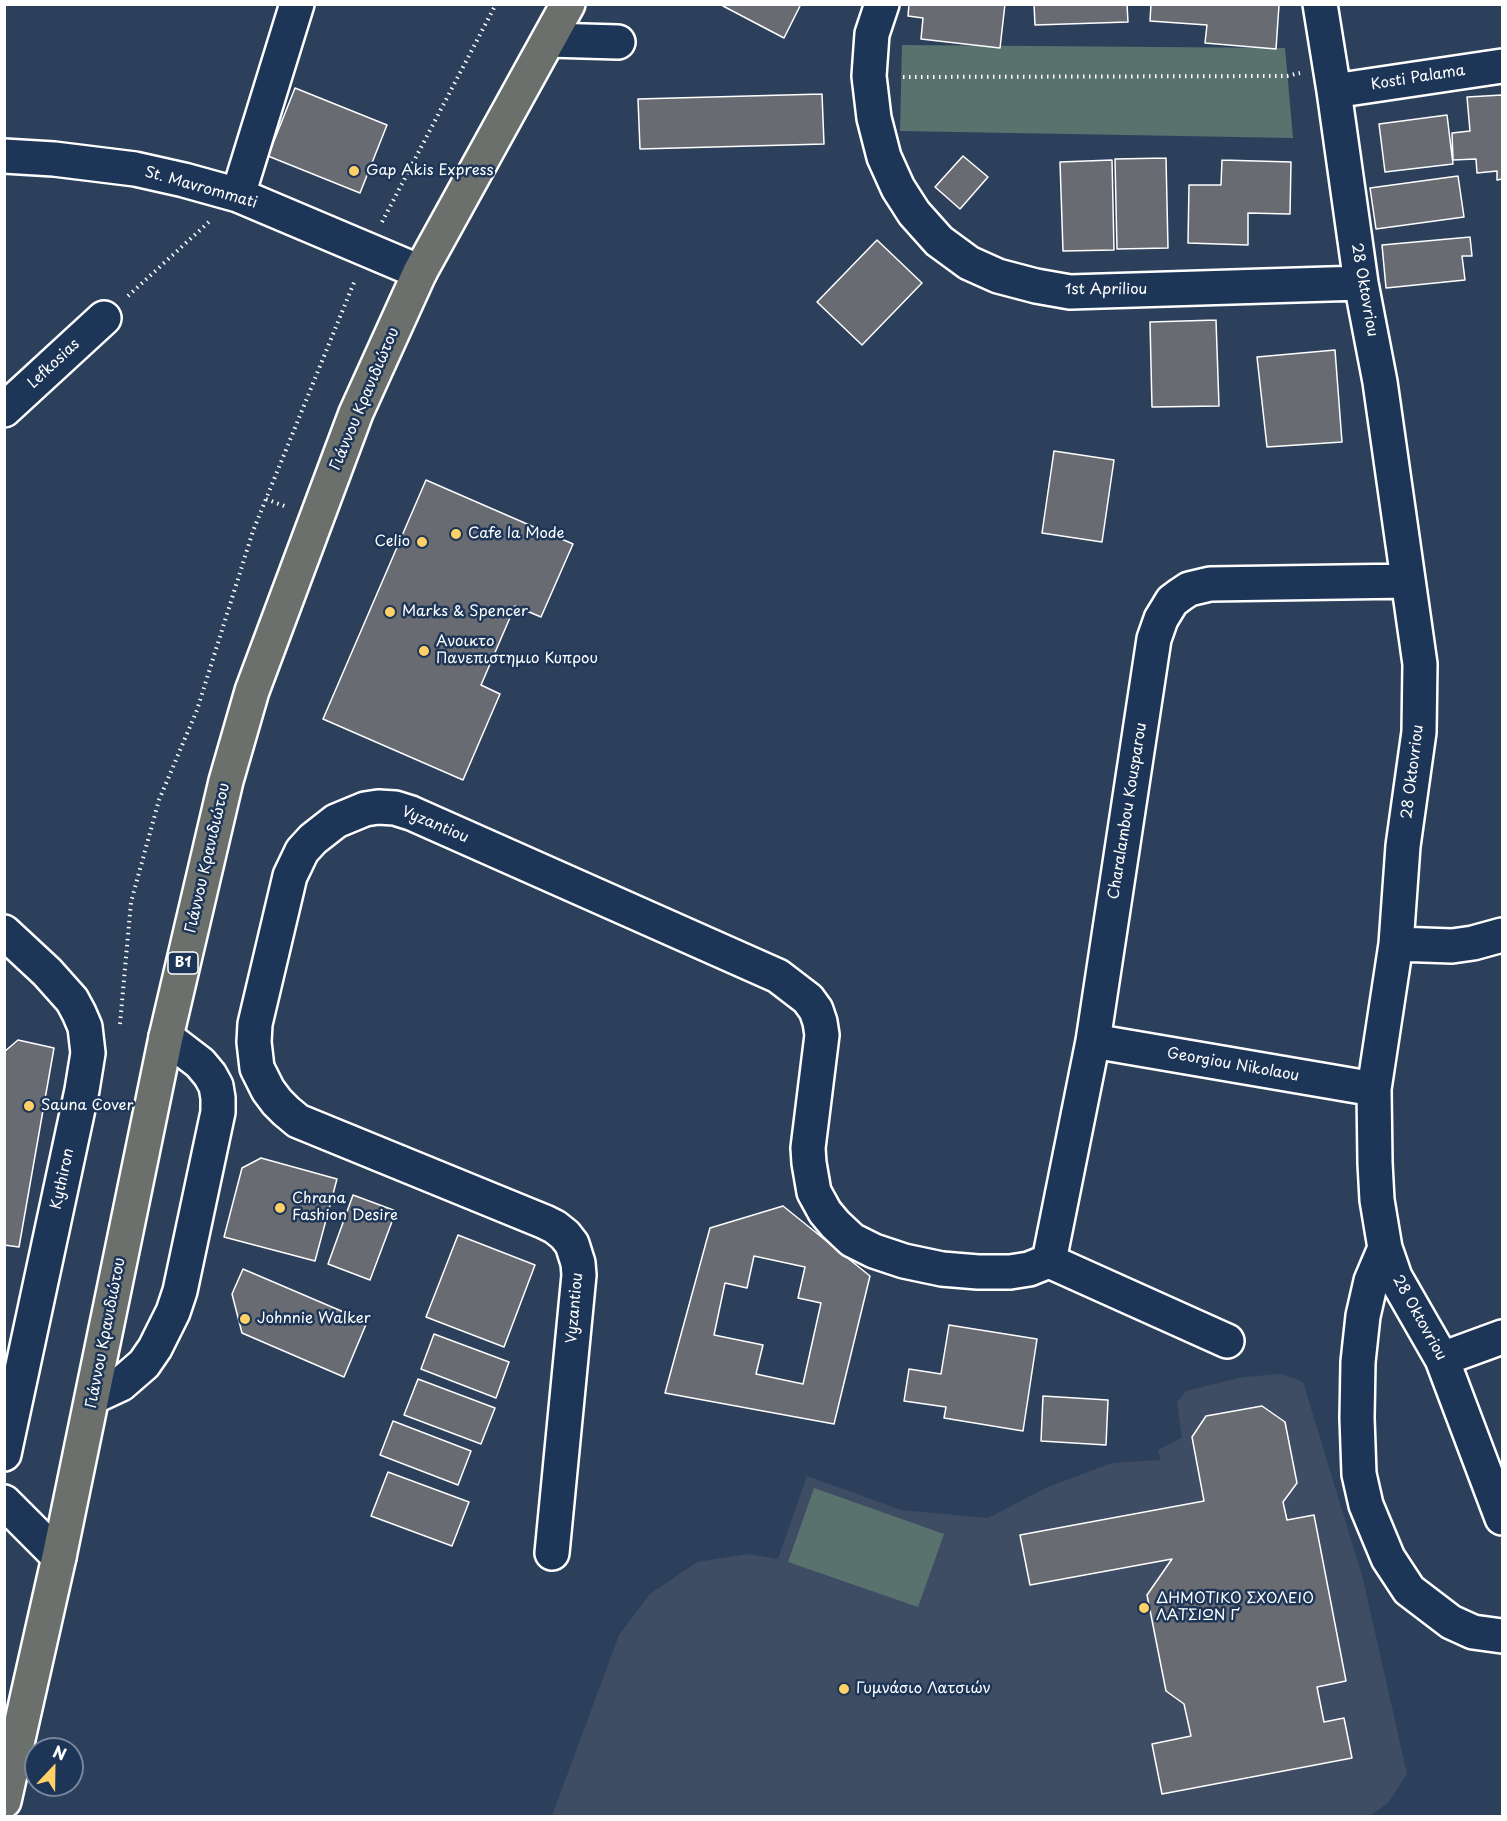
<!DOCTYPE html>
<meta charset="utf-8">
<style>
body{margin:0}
#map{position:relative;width:1507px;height:1821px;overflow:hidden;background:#2c405c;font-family:"Playpen Sans",sans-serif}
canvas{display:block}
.frame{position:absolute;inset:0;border:6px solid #fff;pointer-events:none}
.north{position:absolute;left:24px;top:1737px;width:60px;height:60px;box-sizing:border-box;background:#1d3557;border:2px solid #77869a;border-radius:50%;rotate:22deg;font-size:16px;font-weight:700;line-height:24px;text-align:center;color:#fff}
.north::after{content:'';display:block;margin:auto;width:21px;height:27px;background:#ffd166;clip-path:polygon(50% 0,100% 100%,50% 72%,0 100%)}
</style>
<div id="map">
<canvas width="1507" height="1821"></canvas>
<div class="frame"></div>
<div class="north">N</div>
</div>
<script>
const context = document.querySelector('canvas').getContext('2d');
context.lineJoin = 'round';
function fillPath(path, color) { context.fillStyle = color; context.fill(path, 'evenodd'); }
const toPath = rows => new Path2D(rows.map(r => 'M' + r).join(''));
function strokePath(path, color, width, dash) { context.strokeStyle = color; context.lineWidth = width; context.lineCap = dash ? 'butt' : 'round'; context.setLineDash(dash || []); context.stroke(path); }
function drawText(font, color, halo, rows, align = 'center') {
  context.font = font + ' "Playpen Sans",sans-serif'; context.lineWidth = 5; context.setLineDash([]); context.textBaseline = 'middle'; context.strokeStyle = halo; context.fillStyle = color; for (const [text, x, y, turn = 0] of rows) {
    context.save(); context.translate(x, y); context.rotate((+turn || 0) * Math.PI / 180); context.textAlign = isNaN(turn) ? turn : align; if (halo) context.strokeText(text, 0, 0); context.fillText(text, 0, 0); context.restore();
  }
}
fillPath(toPath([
 [1282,1374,1303,1382,1363,1579,1407,1774,1388,1803,1370,1816,552,1816,619,1635,650,1594,697,1562,747,1554,778,1559,807,1476,901,1510,988,1518,1048,1487,1112,1463,1161,1460,1158,1450,1182,1438,1177,1402,1186,1391,1243,1377]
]), '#3e4d63');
fillPath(toPath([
 [902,45,1285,48,1293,138,900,131],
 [814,1488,944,1534,918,1607,788,1562]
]), '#5a726d');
const building = toPath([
 [723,4,801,4,784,38,723,6,723,4],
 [909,4,1005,4,1000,48,921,39,923,18,908,16,909,4],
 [1034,4,1127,4,1128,22,1035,25,1034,4],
 [1151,4,1279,5,1276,49,1205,43,1207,25,1150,21,1151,4],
 [295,88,387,125,360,193,268,156,295,88],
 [822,94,824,144,640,149,638,99,822,94],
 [1502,95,1502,179,1497,180,1497,171,1477,173,1476,159,1453,160,1452,133,1470,131,1467,97,1502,95],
 [1447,115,1453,164,1385,172,1379,124,1447,115],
 [963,156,988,177,960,209,935,187,963,156],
 [1166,158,1168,248,1117,249,1115,159,1166,158],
 [1112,160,1114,250,1063,251,1060,162,1112,160],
 [1222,160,1291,162,1290,214,1248,213,1248,245,1188,243,1189,185,1221,185,1222,160],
 [1458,176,1464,217,1376,229,1370,188,1458,176],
 [1470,237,1472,256,1462,256,1465,280,1386,288,1382,245,1470,237],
 [877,240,922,283,862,345,817,302,877,240],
 [1216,320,1219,406,1152,407,1150,322,1216,320],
 [1335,350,1342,442,1267,447,1257,357,1335,350],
 [1054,451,1114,460,1102,542,1042,533,1054,451],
 [426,480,573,544,541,617,515,606,481,685,500,694,463,780,323,719,426,480],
 [18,1040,54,1048,19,1247,4,1245,4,1052,18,1040],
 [261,1158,337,1179,315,1261,224,1237,242,1168,261,1158],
 [353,1195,396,1211,370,1280,328,1264,353,1195],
 [783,1206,870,1276,834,1424,665,1393,710,1228,783,1206],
 [458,1235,535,1265,504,1347,426,1317,458,1235],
 [754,1256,805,1267,798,1298,821,1303,803,1384,756,1374,763,1345,714,1335,725,1283,747,1288,754,1256],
 [243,1269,367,1322,344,1377,242,1333,232,1294,243,1269],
 [949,1325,1037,1339,1023,1431,944,1418,946,1407,904,1401,909,1369,941,1374,949,1325],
 [434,1334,509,1362,496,1398,421,1369,434,1334],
 [418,1379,495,1408,481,1444,404,1415,418,1379],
 [1043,1396,1108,1400,1106,1445,1041,1441,1043,1396],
 [1262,1406,1285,1422,1297,1483,1283,1502,1287,1520,1314,1515,1346,1681,1317,1687,1324,1722,1344,1718,1352,1758,1162,1794,1152,1744,1191,1736,1184,1704,1166,1691,1147,1595,1172,1559,1030,1585,1020,1535,1204,1501,1192,1437,1206,1416,1262,1406],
 [393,1421,471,1451,458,1485,380,1455,393,1421],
 [388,1472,469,1502,452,1546,371,1516,388,1472]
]);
fillPath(building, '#696b72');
strokePath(building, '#fff', 1.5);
const minor = toPath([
 [882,4,872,34,869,76,874,118,884,157,898,188,914,213,939,241,969,263,998,276,1036,286,1070,292,1361,283],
 [1320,4,1334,91,1361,283,1380,382,1420,664,1419,732,1403,846,1396,944,1374,1089,1375,1163,1377,1200,1385,1248,1395,1277,1442,1359,1502,1518],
 [549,40,618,42],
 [1334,91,1502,66],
 [4,156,54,159,135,169,184,180,238,195,420,272],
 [238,195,297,4],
 [4,410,104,318],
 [4,932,47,972,72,1000,79,1013,85,1027,88,1053,82,1090,4,1454],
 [1396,944,1452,946,1473,943,1502,935],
 [1093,1041,1374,1089],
 [1385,1248,1371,1281,1363,1316,1358,1362,1357,1418,1359,1474,1366,1505,1388,1558,1409,1590,1451,1622,1473,1632,1502,1636],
 [1049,1261,1093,1041,1154,639,1161,619,1172,601,1180,595,1189,589,1210,584,1408,581],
 [1049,1261,1227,1341],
 [1442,1359,1502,1337],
 [93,1397,121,1384,144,1364,155,1348,173,1312,180,1291,218,1112,218,1098,216,1086,210,1075,200,1063,166,1037],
 [4,1502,59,1557],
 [552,1553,579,1275,578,1263,572,1244,565,1235,555,1227,545,1222,298,1121,286,1111,277,1102,268,1090,257,1068,254,1042,255,1024,290,876,302,851,313,839,336,821,365,809,378,807,395,808,411,813,778,976,808,999,816,1010,820,1022,822,1035,808,1148,809,1163,814,1192,825,1212,835,1224,852,1240,874,1251,904,1261,942,1269,978,1272,1010,1272,1029,1269,1049,1261]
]);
const major = toPath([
 [4,1801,59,1557,166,1037,226,781,252,691,356,413,420,272,568,4]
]);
strokePath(minor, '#fff', 38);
strokePath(major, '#fff', 38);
strokePath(toPath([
 [903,77,1287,76,1300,73],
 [382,222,496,4],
 [128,296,211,220],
 [266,499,287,507],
 [120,1024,131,902,159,800,197,710,253,531,355,280]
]), '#fff', 4, [1.5, 4.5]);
strokePath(minor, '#1d3557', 33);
strokePath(major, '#6b706d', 33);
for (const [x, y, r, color] of [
 [354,171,6,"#ffd166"],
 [456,534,6,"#ffd166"],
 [422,542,6,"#ffd166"],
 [390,612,6,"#ffd166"],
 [424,651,6,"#ffd166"],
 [29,1106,6,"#ffd166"],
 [280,1208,6,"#ffd166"],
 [245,1319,6,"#ffd166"],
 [1144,1608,6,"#ffd166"],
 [844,1689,6,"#ffd166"]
]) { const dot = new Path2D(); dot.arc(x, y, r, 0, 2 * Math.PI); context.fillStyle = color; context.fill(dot); strokePath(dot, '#1d3557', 2); }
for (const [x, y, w] of [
 [183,963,30]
]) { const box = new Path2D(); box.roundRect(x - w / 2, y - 11, w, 22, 4.5); context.fillStyle = '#1d3557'; context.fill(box); strokePath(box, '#fff', 1.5); }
drawText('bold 14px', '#fff', null, [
 ["B1",183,963]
]);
drawText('15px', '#fff', '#1d3557', [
 ["Kosti Palama",1418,78,-9],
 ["St. Mavrommati",201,188,16],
 ["1st Apriliou",1106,290],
 ["28 Oktovriou",1364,290,80],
 ["Lefkosias",54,364,-43],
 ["Γιάννου Κρανιδιώτου",365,399,-67],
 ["28 Oktovriou",1413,772,-83],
 ["Charalambou Kousparou",1128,811,-81],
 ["Vyzantiou",435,825,23],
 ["Γιάννου Κρανιδιώτου",208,858,-77],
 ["Georgiou Nikolaou",1233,1065,10],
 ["Kythiron",63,1179,-78],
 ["Vyzantiou",575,1308,-85],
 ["28 Oktovriou",1419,1318,61],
 ["Γιάννου Κρανιδιώτου",106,1333,-79]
]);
drawText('15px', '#fff', '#1d3557', [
 ["Gap Akis Express",366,171],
 ["Cafe la Mode",468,534],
 ["Celio",410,542,"right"],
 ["Marks & Spencer",402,612],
 ["Ανοικτο",436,642],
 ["Πανεπιστημιο Κυπρου",436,659],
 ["Sauna Cover",41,1106],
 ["Chrana",292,1199],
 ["Fashion Desire",292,1216],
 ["Johnnie Walker",257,1319],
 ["ΔΗΜΟΤΙΚΟ ΣΧΟΛΕΙΟ",1156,1599],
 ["ΛΑΤΣΙΩΝ Γ΄",1156,1616],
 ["Γυμνάσιο Λατσιών",856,1689]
], 'left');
</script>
